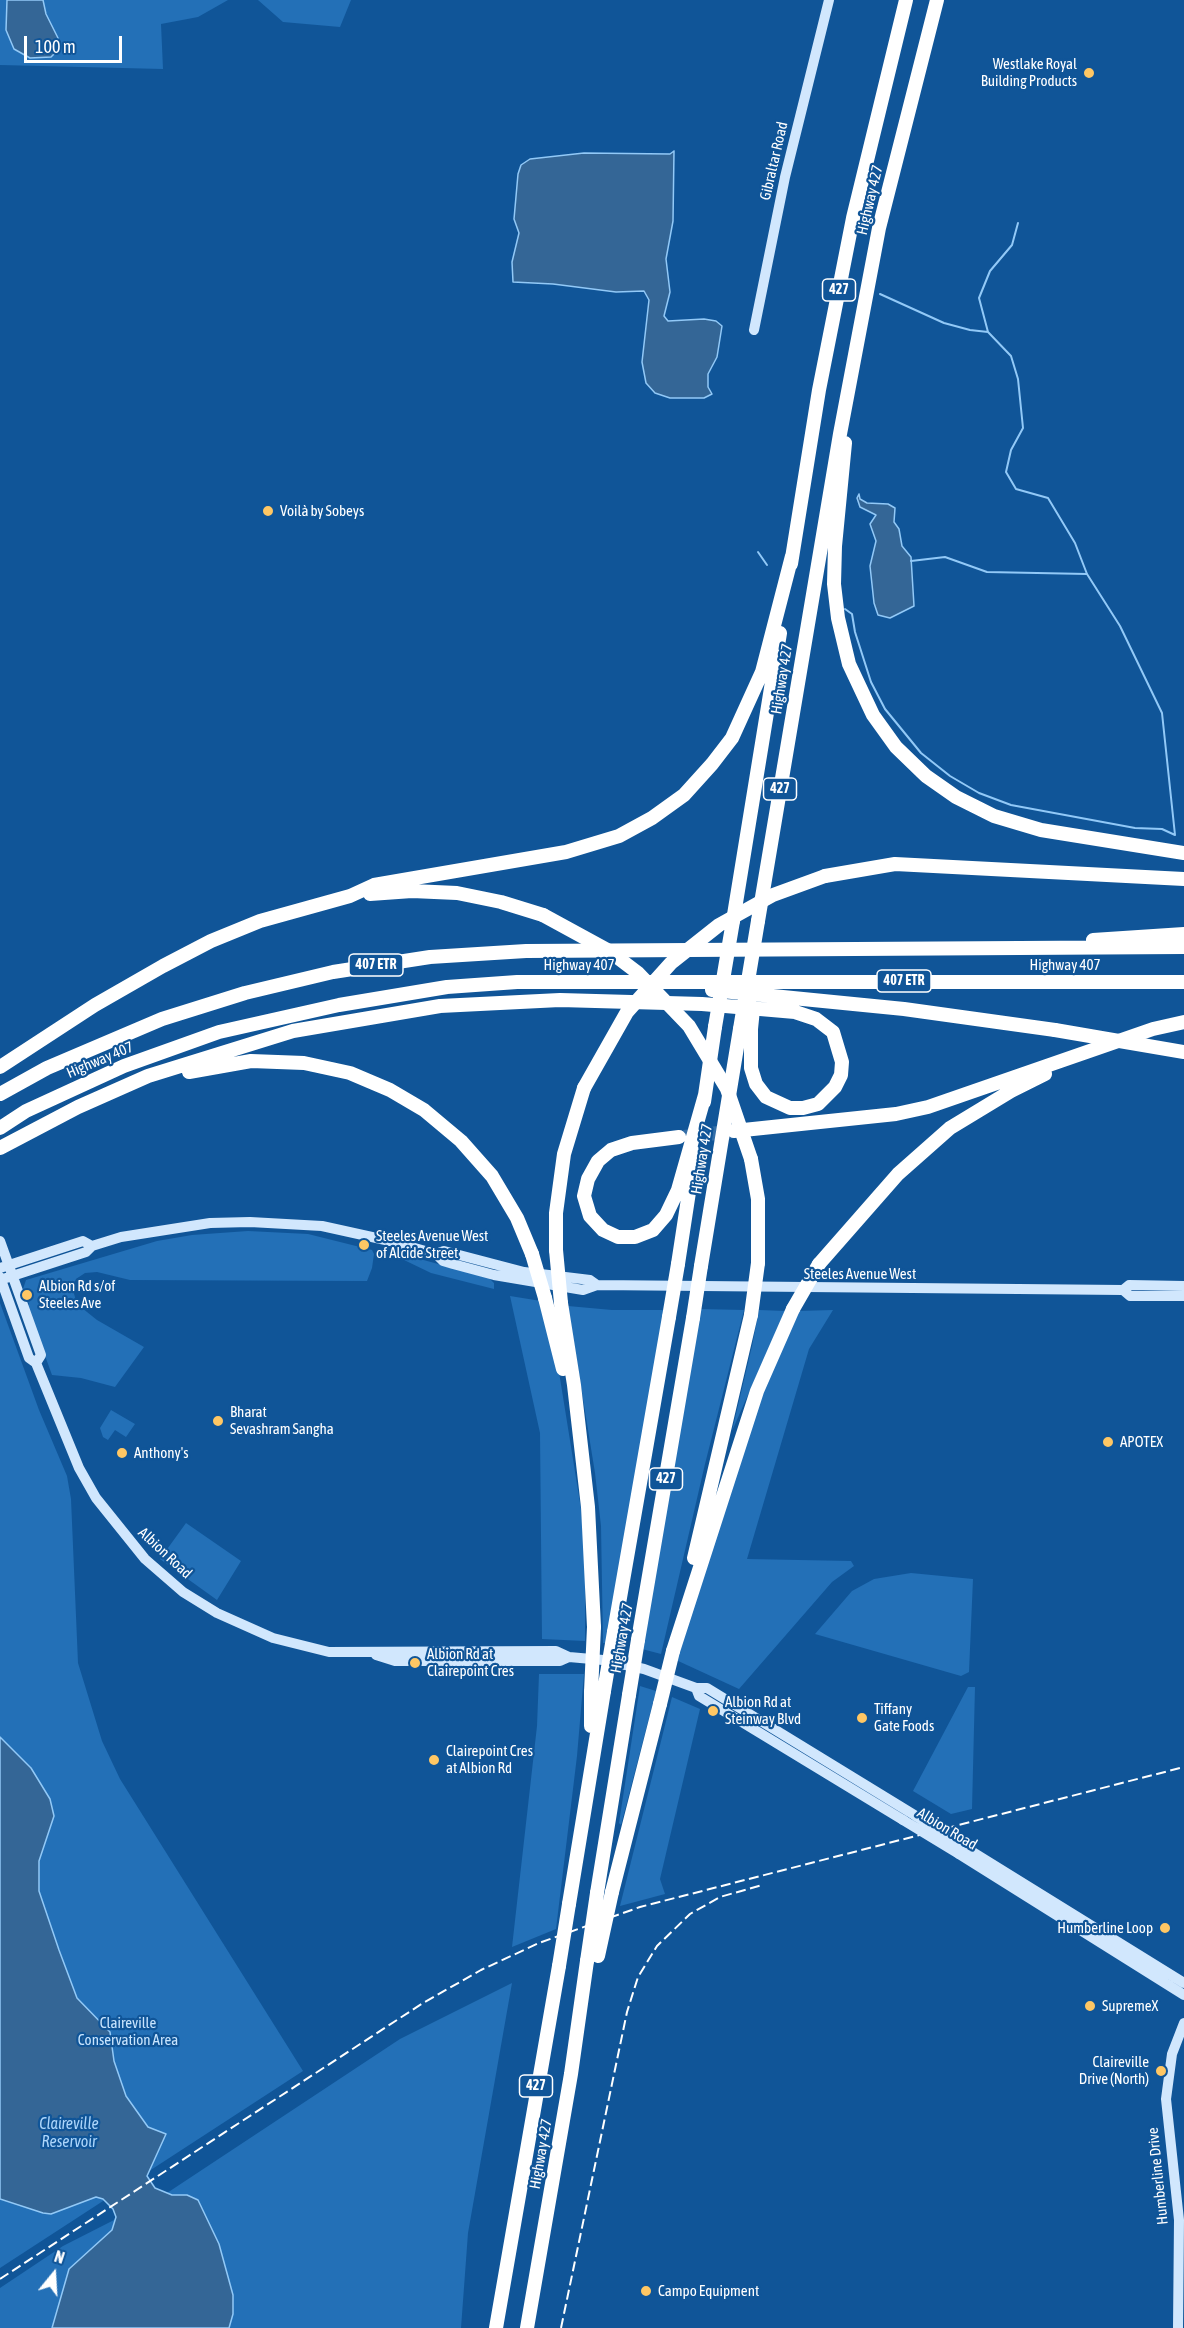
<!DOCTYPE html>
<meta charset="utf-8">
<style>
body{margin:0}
#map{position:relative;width:1184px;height:2328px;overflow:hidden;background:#105598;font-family:"Asap Condensed",sans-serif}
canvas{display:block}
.north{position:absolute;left:24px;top:2244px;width:60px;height:60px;-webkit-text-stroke:4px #105598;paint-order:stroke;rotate:18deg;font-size:16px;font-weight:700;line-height:24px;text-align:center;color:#fff}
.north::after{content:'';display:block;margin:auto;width:21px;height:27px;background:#fff;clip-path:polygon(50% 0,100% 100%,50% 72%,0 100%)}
.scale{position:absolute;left:24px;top:36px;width:98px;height:27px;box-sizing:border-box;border:3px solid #fff;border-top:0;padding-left:8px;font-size:18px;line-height:21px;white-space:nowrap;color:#fff;-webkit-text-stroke:4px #105598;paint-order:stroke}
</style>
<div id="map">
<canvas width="1184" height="2328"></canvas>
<div class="north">N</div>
<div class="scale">100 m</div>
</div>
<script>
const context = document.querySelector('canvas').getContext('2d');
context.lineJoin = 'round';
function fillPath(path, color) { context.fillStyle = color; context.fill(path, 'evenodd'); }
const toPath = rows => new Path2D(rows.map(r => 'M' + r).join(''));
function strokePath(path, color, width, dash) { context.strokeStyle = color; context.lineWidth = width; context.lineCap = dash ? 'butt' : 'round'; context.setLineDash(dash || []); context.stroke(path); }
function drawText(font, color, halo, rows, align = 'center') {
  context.font = font + ' "Asap Condensed",sans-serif'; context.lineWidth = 4.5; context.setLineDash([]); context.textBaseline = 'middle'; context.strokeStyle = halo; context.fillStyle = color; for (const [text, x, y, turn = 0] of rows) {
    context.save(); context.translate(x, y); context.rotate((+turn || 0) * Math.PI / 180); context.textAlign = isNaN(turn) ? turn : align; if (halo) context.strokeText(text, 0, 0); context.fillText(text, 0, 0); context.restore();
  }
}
fillPath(toPath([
 [0,0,228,0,198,17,161,24,163,69,0,65],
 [258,0,351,0,340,27,283,22],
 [248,1231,308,1234,372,1250,374,1254,372,1268,367,1281,130,1280,97,1272,85,1273,76,1279,72,1287,77,1304,97,1320,144,1347,115,1387,81,1378,52,1375,27,1306,29,1304,23,1289,26,1280,157,1241,192,1235],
 [409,1256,489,1278,494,1283,494,1289,431,1273,402,1259],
 [510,1296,541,1301,559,1372,581,1509,585,1558,585,1641,542,1639,540,1433],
 [0,1303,39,1410,67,1476,71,1499,78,1663,102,1741,120,1779,303,2071,0,2268],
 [568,1306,612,1310,665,1310,608,1644,603,1643,601,1526,595,1473],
 [699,1309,744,1310,705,1464,661,1654,642,1649],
 [759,1310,785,1311,732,1431,752,1346],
 [833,1310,809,1349,747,1559,851,1561,854,1566,832,1582,739,1689,676,1660,763,1390,798,1311],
 [111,1410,135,1424,126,1437,115,1430,108,1440,103,1437,100,1428],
 [186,1523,241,1561,217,1600,160,1559],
 [911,1573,973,1579,969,1672,961,1676,815,1634,852,1591,874,1579],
 [539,1674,584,1674,577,1756,556,1929,512,1947,537,1726],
 [640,1686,656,1691,621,1825,619,1823],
 [968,1687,975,1687,972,1809,951,1814,913,1791],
 [672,1697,700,1709,660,1879,665,1894,620,1906],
 [512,1983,468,2233,461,2328,0,2328,0,2288,63,2246,167,2193,400,2039]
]), '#2370b7');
const water = toPath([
 [7,0,43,0,46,14,58,38,56,52,51,57,30,58,14,49,6,30,7,0],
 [674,151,673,221,666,259,670,292,664,316,668,321,704,319,716,321,722,326,717,357,708,374,708,387,712,394,704,398,670,398,655,393,646,383,642,362,649,300,644,291,616,292,553,284,513,282,512,262,519,233,514,219,518,174,521,165,530,159,584,153,670,154,674,151],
 [859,494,860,499,867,503,888,504,895,508,894,522,899,529,902,546,911,557,914,606,890,618,878,615,874,603,870,566,876,541,870,524,876,515,860,507,857,498,859,494],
 [0,1737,31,1768,50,1799,54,1816,39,1861,39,1891,59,1950,77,1998,110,2032,114,2061,126,2096,148,2127,166,2134,147,2176,155,2188,172,2195,187,2195,198,2200,219,2244,233,2295,233,2314,229,2328,52,2328,69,2269,112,2230,116,2217,113,2209,103,2199,96,2197,51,2214,43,2213,0,2199,0,1737]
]);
fillPath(water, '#346696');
strokePath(water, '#92c9f7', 1.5);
strokePath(toPath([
 [1018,223,1012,245,990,271,979,298,988,332,1011,356,1018,379,1023,428,1011,450,1006,472,1016,489,1048,498,1075,543,1087,574,1120,626,1162,713,1175,835],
 [880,294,944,323,970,330,988,332],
 [758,552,767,565],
 [911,561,945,557,987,572,1087,574],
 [845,609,852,614,855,632,871,682,885,709,921,753,950,776,979,793,1011,805,1135,828,1162,829,1175,835]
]), '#92c9f7', 2);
strokePath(toPath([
 [684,1137,734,1131]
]), '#346ea7', 14, [14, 7]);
strokePath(toPath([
 [754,330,785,177,829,0],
 [0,1241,41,1355,36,1363],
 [436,1254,444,1251,524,1272,590,1280,597,1285],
 [0,1268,83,1241,92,1246],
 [0,1277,29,1358,36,1363,79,1468,96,1498,145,1559,183,1592,217,1613,273,1638,329,1652,556,1651,569,1657,603,1660,644,1669,696,1688,707,1688,916,1816],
 [0,1280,86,1252,92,1246,121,1237,210,1223,250,1222,322,1226,390,1241,436,1254,443,1261,453,1264,494,1275,583,1290,597,1285,1123,1290,1129,1285,1184,1286],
 [1123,1290,1130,1296,1184,1296],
 [376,1655,395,1661,560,1661,569,1657],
 [696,1688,699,1696,903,1820],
 [971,1851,1184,1983],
 [959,1854,1184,1995],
 [1178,2328,1179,2220,1166,2099,1172,2054,1184,2023]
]), '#d1e7fd', 10);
strokePath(toPath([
 [845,443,835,546,834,584,838,618,849,664,873,715,896,747,926,776,956,797,994,816,1041,830,1184,853],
 [791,564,819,390,853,218,906,0],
 [825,876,895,864,1184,879],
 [370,894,412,891,457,893,501,902,543,915],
 [733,921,780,633],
 [758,921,840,434,879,228,937,0],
 [1093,940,1184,934],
 [712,990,904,1009,1055,1030],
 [0,1067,95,1005,163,966,211,941,260,921,350,896,374,885,566,852,619,836,652,818,684,795,712,764,732,738,762,672,792,556],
 [189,1072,251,1061,304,1063,350,1073,390,1090,424,1110,461,1141,492,1176,517,1218,532,1254],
 [0,1094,47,1068,162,1019,245,993,333,972,430,957,526,951,1184,947],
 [704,1102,715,1027],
 [0,1128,26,1111,124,1066,219,1032,339,1005,447,987,517,982,1184,982],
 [734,1131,896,1114,928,1107,1153,1029,1184,1022],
 [679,1137,632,1143,611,1150,598,1161,588,1179,584,1196,590,1216,603,1230,618,1237,635,1237,653,1230,666,1215,678,1190,705,1095],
 [0,1148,78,1107,148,1076,293,1031,440,1006,560,1000,702,1004,795,1012,816,1019,833,1032,842,1062,841,1075,835,1087,818,1104,803,1108,790,1108,766,1097,756,1084,751,1068,751,1029],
 [751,1159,758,1199,758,1263],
 [556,1250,556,1213,564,1154,584,1088],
 [678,1264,695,1153],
 [819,1264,898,1174,950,1128,1011,1091,1045,1074],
 [701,1266,740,1029],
 [545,1298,563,1369],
 [561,1303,574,1385,588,1507,594,1627],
 [694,1558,751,1315],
 [614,1632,669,1317],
 [638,1640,693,1318],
 [673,1651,757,1391,793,1309],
 [591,1726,591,1692],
 [612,1892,660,1704],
 [597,1893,629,1695],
 [569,1904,604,1691],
 [496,2328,559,1966],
 [527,2328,571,2074,587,1961]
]), '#fff', 14);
strokePath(toPath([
 [0,2279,423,2003,481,1970,539,1943,640,1907,1184,1767],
 [561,2328,627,2012,638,1977,657,1946,690,1914,720,1897,762,1885]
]), '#fff', 2, [10, 4.5]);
strokePath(toPath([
 [916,1816,971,1851],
 [903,1820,959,1854]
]), '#d1e7fd', 10);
strokePath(toPath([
 [543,915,609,951,638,973,689,1026,727,1089,751,1159],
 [745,998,753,1009,751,1029],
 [715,1027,733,921],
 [740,1029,758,921],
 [1055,1030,1184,1052],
 [584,1088,627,1012,671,963,719,925,773,895,825,876],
 [556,1250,561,1303],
 [532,1254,545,1298],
 [793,1309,819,1264],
 [751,1315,758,1263],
 [669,1317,678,1264],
 [693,1318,701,1266],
 [604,1691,614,1632],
 [591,1692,594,1627],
 [629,1695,638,1640],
 [660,1704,673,1651],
 [598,1956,612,1892],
 [587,1961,597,1893],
 [559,1966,569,1904]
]), '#fff', 14);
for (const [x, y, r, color] of [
 [1089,73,6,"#ffc764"],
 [268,511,6,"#ffc764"],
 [364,1245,6,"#ffc764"],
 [27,1295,6,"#ffc764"],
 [218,1421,6,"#ffc764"],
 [1108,1442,6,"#ffc764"],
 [122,1453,6,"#ffc764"],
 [415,1663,6,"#ffc764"],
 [713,1711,6,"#ffc764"],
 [862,1718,6,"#ffc764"],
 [434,1760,6,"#ffc764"],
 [1165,1928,6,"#ffc764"],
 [1090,2006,6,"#ffc764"],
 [1161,2071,6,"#ffc764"],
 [646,2291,6,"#ffc764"]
]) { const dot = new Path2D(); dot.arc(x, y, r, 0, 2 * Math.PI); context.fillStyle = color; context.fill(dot); strokePath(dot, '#105598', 2); }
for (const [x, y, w] of [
 [839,290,33],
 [780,789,33],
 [376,965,54],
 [904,981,54],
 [666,1479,33],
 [536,2086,33]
]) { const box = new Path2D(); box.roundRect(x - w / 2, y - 11, w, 22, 4.5); context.fillStyle = '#105598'; context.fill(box); strokePath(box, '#fff', 1.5); }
drawText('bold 14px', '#fff', null, [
 ["427",839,290],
 ["427",780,789],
 ["407 ETR",376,965],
 ["407 ETR",904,981],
 ["427",666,1479],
 ["427",536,2086]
]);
drawText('15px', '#fff', '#105598', [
 ["Westlake Royal",1077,64,"right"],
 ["Building Products",1077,81,"right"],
 ["Voilà by Sobeys",280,511],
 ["Steeles Avenue West",376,1236],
 ["of Alcide Street",376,1253],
 ["Albion Rd s/of",39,1286],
 ["Steeles Ave",39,1303],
 ["Bharat",230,1412],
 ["Sevashram Sangha",230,1429],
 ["APOTEX",1120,1442],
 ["Anthony's",134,1453],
 ["Albion Rd at",427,1654],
 ["Clairepoint Cres",427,1671],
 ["Albion Rd at",725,1702],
 ["Steinway Blvd",725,1719],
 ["Tiffany",874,1709],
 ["Gate Foods",874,1726],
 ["Clairepoint Cres",446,1751],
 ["at Albion Rd",446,1768],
 ["Humberline Loop",1153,1928,"right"],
 ["SupremeX",1102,2006],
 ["Claireville",1149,2062,"right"],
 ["Drive (North)",1149,2079,"right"],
 ["Campo Equipment",658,2291]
], 'left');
drawText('15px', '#fff', '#105598', [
 ["Gibraltar Road",774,161,-77],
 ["Highway 427",870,200,-77],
 ["Highway 427",782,679,-81],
 ["Highway 407",579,965],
 ["Highway 407",1065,965],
 ["Highway 407",100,1060,-23],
 ["Highway 427",702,1159,-81],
 ["Steeles Avenue West",860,1274],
 ["Albion Road",165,1553,43],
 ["Highway 427",622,1638,-80],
 ["Albion Road",947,1829,31],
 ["Highway 427",541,2154,-80],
 ["Humberline Drive",1158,2176,-96]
]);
drawText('15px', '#c9e5fe', '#105598', [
 ["Claireville",128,2023],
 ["Conservation Area",128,2040]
]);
drawText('italic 16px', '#add6fb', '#105598', [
 ["Claireville",69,2124],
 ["Reservoir",69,2142]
]);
</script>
